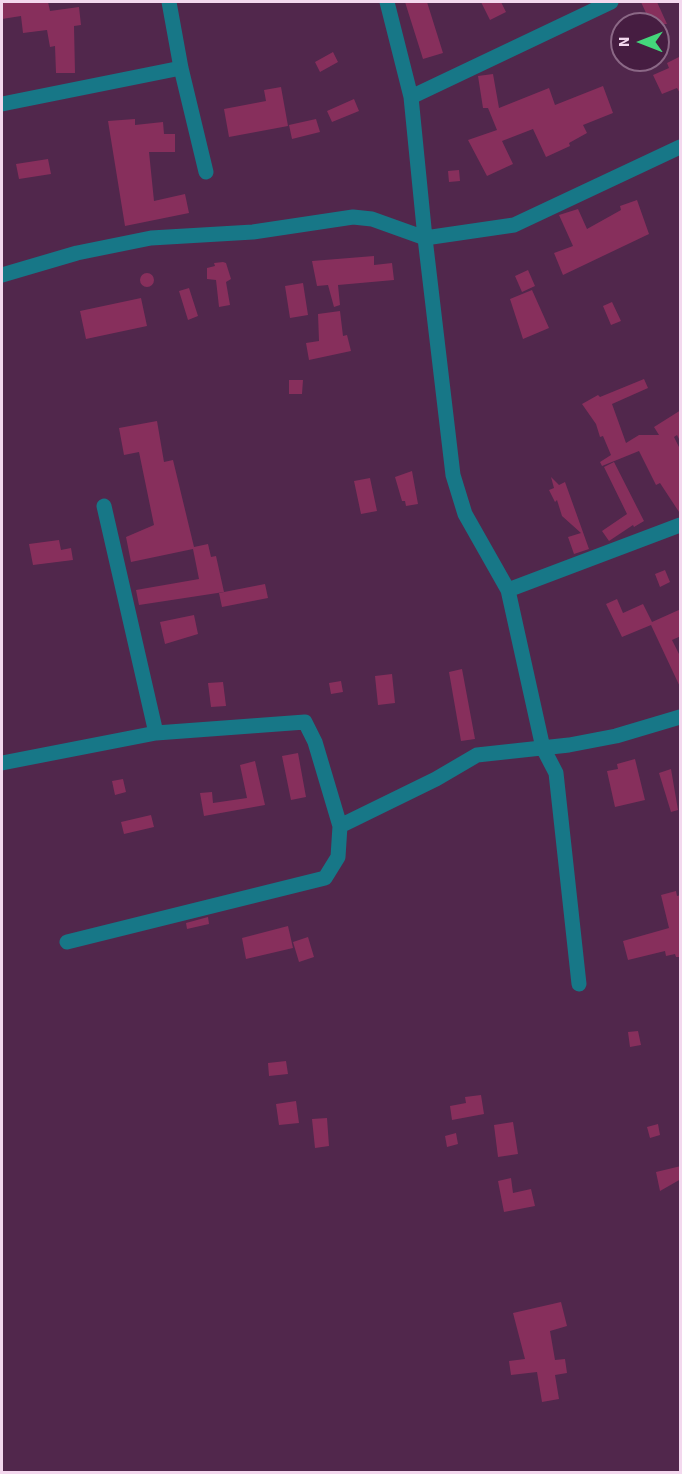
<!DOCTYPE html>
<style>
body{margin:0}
#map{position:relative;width:682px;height:1474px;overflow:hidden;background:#51274c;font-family:"Source Sans 3",sans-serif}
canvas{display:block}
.frame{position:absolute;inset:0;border:3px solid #f3d8ee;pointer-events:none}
.north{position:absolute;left:610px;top:12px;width:60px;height:60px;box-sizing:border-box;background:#461d41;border:2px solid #8b6886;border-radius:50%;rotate:270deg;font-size:16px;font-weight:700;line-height:24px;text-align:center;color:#f3d8ee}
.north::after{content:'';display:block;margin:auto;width:21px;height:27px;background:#44d77b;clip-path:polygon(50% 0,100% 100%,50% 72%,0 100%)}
</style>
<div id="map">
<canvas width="682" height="1474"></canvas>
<div class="frame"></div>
<div class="north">N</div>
</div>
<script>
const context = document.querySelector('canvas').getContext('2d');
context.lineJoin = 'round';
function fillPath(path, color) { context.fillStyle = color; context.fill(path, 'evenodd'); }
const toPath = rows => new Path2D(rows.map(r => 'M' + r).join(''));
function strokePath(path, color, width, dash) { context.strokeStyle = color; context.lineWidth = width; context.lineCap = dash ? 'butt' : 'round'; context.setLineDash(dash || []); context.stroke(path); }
fillPath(toPath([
 [9,2,48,2,50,11,79,7,81,25,74,26,75,73,56,73,55,46,50,47,47,30,23,33,21,16,2,19,2,3],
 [405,2,427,2,443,53,423,59],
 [481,2,501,2,506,12,490,20],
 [641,2,657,2,667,24,651,24],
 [333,52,338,62,320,72,315,62],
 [681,56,681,95,677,88,662,94,653,75,669,68,667,63],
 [493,74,499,108,549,88,555,105,603,86,613,113,583,125,587,133,569,143,570,146,546,157,533,129,502,141,513,164,487,176,468,140,497,130,488,108,483,108,478,76],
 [281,87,288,126,229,137,224,109,266,101,264,90],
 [354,99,359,111,332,122,327,111],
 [135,119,135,125,163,122,164,134,175,134,175,152,149,152,154,201,185,194,189,213,125,226,108,121],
 [316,119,320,132,292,139,289,125],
 [48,159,51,174,19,179,16,164],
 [459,170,460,181,449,182,448,171],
 [637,200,649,234,563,275,554,253,573,246,559,215,578,209,587,229,621,210,620,206],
 [374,256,374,265,392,263,394,280,338,285,340,305,334,307,328,285,317,286,312,261],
 [223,262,226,263,231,279,226,282,230,305,219,307,216,280,207,279,207,268,215,266,214,263],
 [528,270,535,286,522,292,515,276],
 '140 280a7 7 0 1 1 14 0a7 7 0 1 1-14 0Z',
 [303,283,308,315,290,318,285,286],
 [189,288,198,316,188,320,179,291],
 [532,290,549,328,523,339,510,299],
 [141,298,147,326,86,339,80,311],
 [612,302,621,321,611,325,603,306],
 [340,311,343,336,347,335,351,351,309,360,306,343,319,341,318,314],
 [644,379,648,388,612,404,626,443,639,435,659,435,654,427,681,410,681,443,677,435,674,437,681,451,681,515,660,483,656,485,639,451,602,466,600,462,611,455,603,436,600,437,596,424,582,404,598,395,600,397],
 [289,380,303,380,302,394,289,394],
 [157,421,164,462,173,460,194,547,208,544,211,557,216,556,224,592,139,605,136,590,199,579,193,549,131,562,126,537,154,525,139,452,124,455,119,428],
 [614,462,644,521,634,527,633,525,609,541,602,531,627,514,604,467],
 [412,471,418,504,406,506,405,501,402,501,395,477],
 [551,477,559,485,565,482,589,549,574,554,568,537,581,533,562,516,557,500,555,502,549,490,554,488],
 [370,478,377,511,361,514,354,481],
 [59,540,61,550,71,548,73,560,33,565,29,544],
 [665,570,670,582,660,587,655,574],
 [265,584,268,598,222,607,219,593],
 [617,599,623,613,643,604,652,622,681,609,681,636,672,640,681,658,681,689,651,625,622,637,606,604],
 [194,615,198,634,165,644,160,622],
 [462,669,475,739,461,741,449,672],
 [392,674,395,703,378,705,375,676],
 [341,681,343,692,331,694,329,683],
 [223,682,226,706,211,707,208,683],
 [298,753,306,797,291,800,282,756],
 [635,759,645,800,615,807,607,771,618,769,617,764],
 [255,761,265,805,204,816,200,793,212,792,213,803,247,798,240,765],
 [671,769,678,810,671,812,659,773],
 [123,779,126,792,115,795,112,781],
 [151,815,154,827,124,834,121,822],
 [676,891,677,896,681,895,681,957,676,957,675,954,666,956,665,951,628,960,623,941,669,928,661,895],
 [208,917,209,924,187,929,186,923],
 [288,926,293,948,246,959,242,938],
 [308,937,314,957,299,962,293,942],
 [638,1031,641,1045,630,1047,628,1032],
 [286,1061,288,1074,269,1076,268,1063],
 [481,1095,484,1114,452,1120,450,1106,466,1103,465,1097],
 [296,1101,299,1123,279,1125,276,1104],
 [327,1118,329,1146,315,1148,312,1119],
 [513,1122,518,1154,498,1157,494,1125],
 [658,1124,660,1135,650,1138,647,1127],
 [456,1133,458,1144,447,1147,445,1136],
 [681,1166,681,1179,660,1191,656,1172],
 [511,1178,513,1193,531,1189,535,1206,504,1212,498,1181],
 [561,1302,567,1326,550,1331,555,1360,565,1359,567,1373,555,1375,559,1399,542,1402,537,1372,511,1375,509,1361,525,1359,513,1313]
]), '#872f5c');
strokePath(toPath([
 [169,2,181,68,206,172],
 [387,2,411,97,425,238,453,475,465,514,508,590,543,748,556,773,579,984],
 [411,97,611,2],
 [2,104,181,68],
 [2,275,77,253,151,238,253,232,353,217,372,219,425,238,514,225,680,147],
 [104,506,156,733],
 [508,590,680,525],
 [2,763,156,733,305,722,315,742,340,826,338,857,325,878,67,942],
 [340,826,436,779,477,755,569,745,616,736,680,717]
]), '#177787', 15);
</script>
